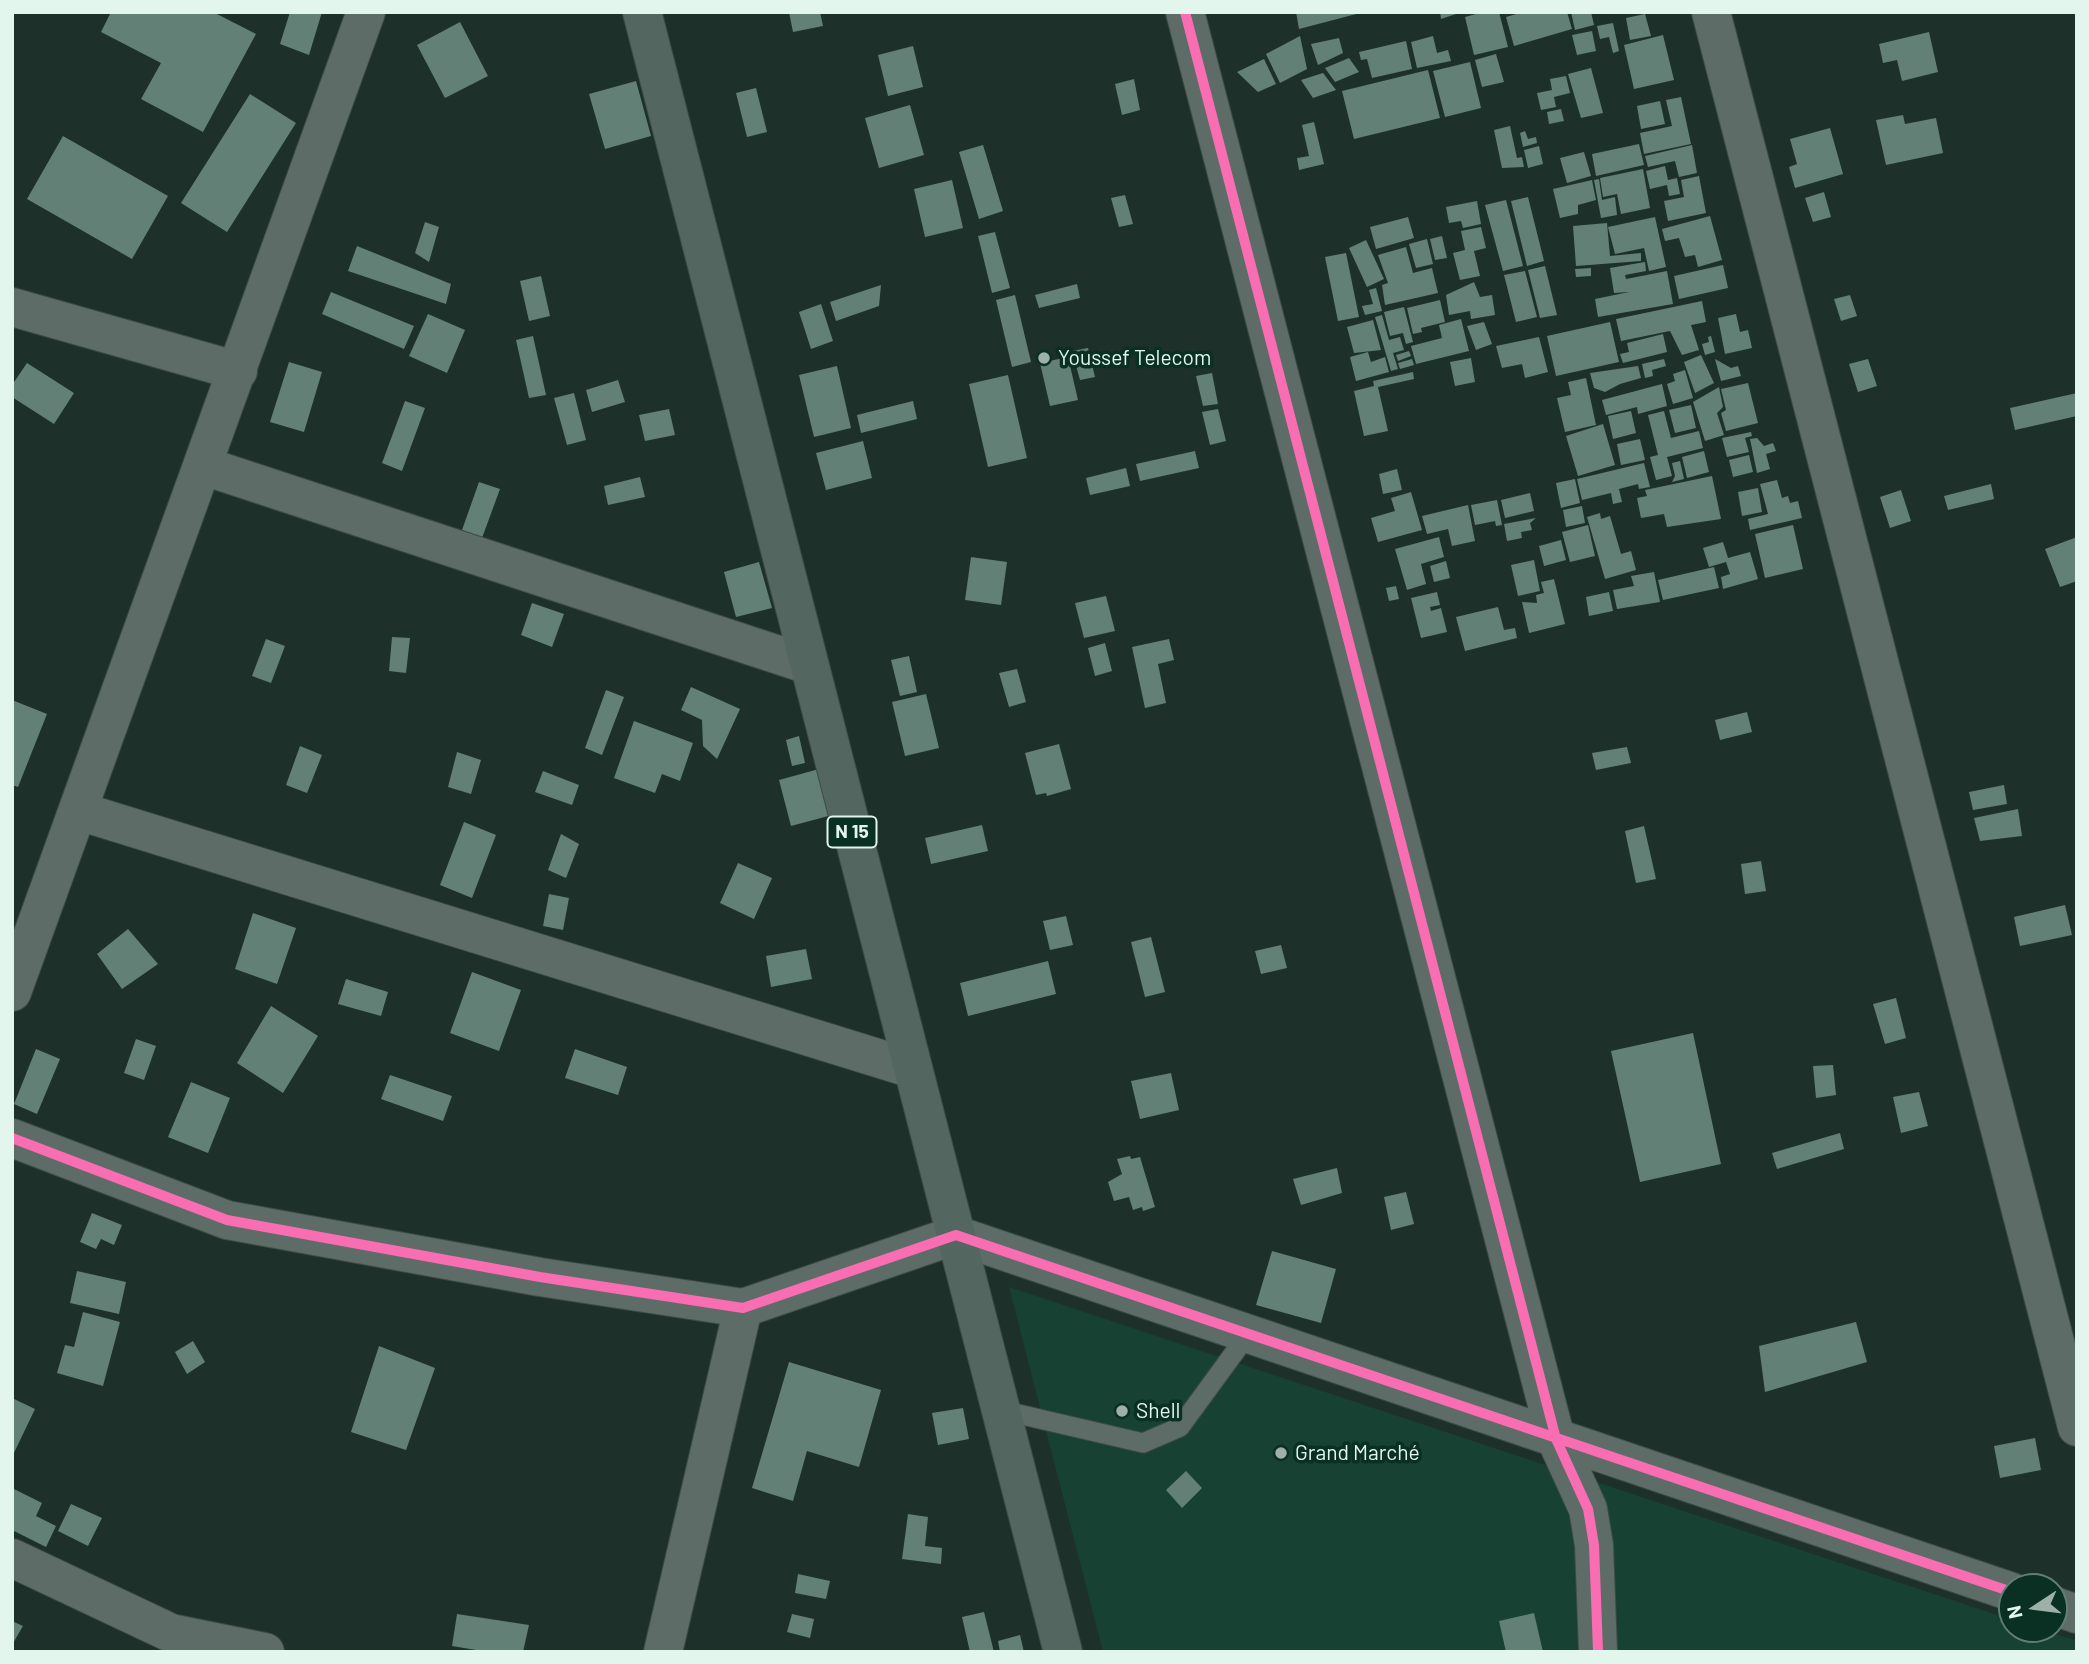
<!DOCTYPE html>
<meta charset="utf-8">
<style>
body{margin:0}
#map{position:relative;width:2089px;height:1664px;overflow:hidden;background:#1d312a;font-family:Barlow,sans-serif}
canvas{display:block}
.frame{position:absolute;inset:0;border:14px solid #e2f6ed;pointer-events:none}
.north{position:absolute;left:1998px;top:1573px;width:70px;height:70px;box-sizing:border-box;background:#0a2f23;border:2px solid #607f74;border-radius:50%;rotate:257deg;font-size:19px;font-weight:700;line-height:28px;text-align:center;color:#e2f6ed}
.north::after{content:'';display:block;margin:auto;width:24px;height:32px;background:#9db1a9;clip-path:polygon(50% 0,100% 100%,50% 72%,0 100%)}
</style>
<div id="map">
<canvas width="2089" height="1664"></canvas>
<div class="frame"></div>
<div class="north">N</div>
</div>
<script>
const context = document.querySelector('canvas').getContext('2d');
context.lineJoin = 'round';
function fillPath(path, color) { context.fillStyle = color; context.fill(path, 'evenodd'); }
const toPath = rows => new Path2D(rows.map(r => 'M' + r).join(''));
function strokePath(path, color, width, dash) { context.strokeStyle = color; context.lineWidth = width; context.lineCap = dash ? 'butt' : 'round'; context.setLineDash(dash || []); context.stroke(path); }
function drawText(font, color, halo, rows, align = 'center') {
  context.font = font + ' Barlow,sans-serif'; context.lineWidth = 7; context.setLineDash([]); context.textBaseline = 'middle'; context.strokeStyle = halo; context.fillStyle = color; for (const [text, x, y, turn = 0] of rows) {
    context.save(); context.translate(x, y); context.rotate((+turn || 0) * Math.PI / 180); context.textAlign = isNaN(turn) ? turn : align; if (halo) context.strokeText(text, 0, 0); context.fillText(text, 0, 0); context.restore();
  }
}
fillPath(toPath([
 [1009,1287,2012,1620,2012,1629,2040,1629,2077,1641,2077,1652,1103,1652]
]), '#164133');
fillPath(toPath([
 [111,12,213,12,256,34,203,132,141,99,161,63,101,32],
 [290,12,322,12,309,55,280,44],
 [789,12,820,12,823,26,793,32],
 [1296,12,1360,12,1360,13,1299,29],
 [1440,12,1459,12,1459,13,1441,19],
 [1483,12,1499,12,1508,47,1474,55,1465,17],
 [1523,12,1567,12,1572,29,1514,46,1506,17],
 [1571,12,1591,12,1594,25,1575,30],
 [1645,14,1651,36,1630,40,1626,18],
 [460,22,488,76,445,98,417,45],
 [1613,23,1619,51,1613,53,1609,37,1600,39,1597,26],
 [1592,31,1596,51,1577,55,1572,35],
 [1929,32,1938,72,1902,81,1897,60,1883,63,1879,44],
 [1663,35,1674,80,1634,89,1624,45],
 [1300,36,1307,69,1280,83,1266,54],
 [1433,36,1437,53,1448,50,1451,61,1417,68,1411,42],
 [1339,38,1343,53,1318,65,1311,44],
 [1406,41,1412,69,1372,78,1367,59,1361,60,1359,52],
 [913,46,923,87,888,96,878,55],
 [1496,54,1504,82,1482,87,1475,60],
 [1349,58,1359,72,1335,82,1325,68],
 [1264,59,1276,84,1258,92,1237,72],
 [1470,62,1481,108,1445,117,1433,71],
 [1591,68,1603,113,1581,118,1568,74],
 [1428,70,1440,118,1354,139,1342,91],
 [1323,73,1336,90,1313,98,1301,80],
 [1566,76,1570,93,1554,97,1556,107,1541,110,1537,93,1552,90,1550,79],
 [1134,79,1140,110,1122,115,1115,84],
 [636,81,651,136,605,149,589,94],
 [756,88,767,132,747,137,736,93],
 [250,94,296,123,227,232,181,203],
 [1681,97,1691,144,1644,154,1640,133,1672,126,1666,100],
 [1660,101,1665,124,1641,129,1637,106],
 [910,105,924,155,879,168,865,118],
 [1561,109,1564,121,1549,124,1547,112],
 [1903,115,1905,124,1936,118,1943,153,1886,165,1876,120],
 [1314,122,1324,164,1299,170,1297,158,1309,156,1302,125],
 [1510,126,1517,158,1522,157,1524,167,1502,168,1494,130],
 [1830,128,1843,174,1795,188,1789,167,1797,164,1790,139],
 [1525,131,1528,139,1536,137,1537,143,1523,147,1520,133],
 [63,136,168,196,132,259,27,199],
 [1639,144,1644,165,1596,176,1592,154],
 [983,145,1003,211,979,219,959,152],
 [1692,145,1697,173,1679,177,1675,161,1648,167,1645,156],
 [1539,146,1543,164,1528,168,1524,150],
 [1584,152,1591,176,1567,183,1560,158],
 [1665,166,1668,180,1677,178,1680,194,1669,196,1667,185,1650,189,1646,171],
 [1643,169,1650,208,1621,214,1617,194,1603,197,1600,178],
 [1699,176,1706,213,1668,221,1664,201,1684,197,1681,180],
 [1599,179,1602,200,1615,197,1617,215,1601,218,1594,180],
 [952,180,963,228,925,237,914,189],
 [1592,180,1596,200,1578,205,1578,214,1560,218,1553,189],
 [1824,192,1831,217,1813,222,1805,198],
 [1125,195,1133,224,1119,227,1111,198],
 [1528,197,1544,261,1527,266,1511,201],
 [1506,200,1523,266,1503,271,1485,205],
 [1477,201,1481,224,1463,228,1461,221,1449,223,1446,207],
 [1710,216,1722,260,1698,267,1695,255,1685,257,1679,238,1665,241,1662,229],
 [1408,217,1414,238,1376,249,1370,227],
 [1655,217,1666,267,1649,271,1644,248,1615,254,1608,227],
 [425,222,439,227,429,262,415,253],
 [1607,223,1610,256,1641,253,1641,261,1576,266,1573,226],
 [1481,227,1486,248,1474,251,1480,276,1460,280,1453,253,1465,250,1461,231],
 [995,232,1010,288,992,293,978,236],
 [1442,236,1447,258,1435,260,1430,239],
 [1427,239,1433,264,1416,268,1409,244],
 [1366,240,1384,279,1367,287,1349,248],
 [357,246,451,284,446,304,348,271],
 [1406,247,1413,273,1432,268,1438,293,1385,305,1382,285,1388,283,1378,255],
 [1346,253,1359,317,1338,321,1325,257],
 [1645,262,1646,271,1625,275,1626,279,1667,271,1673,304,1598,317,1595,299,1629,292,1614,293,1610,268],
 [1723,265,1728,288,1679,299,1674,276],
 [1545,266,1557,315,1540,318,1528,270],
 [1591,268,1591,276,1576,277,1575,269],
 [1525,271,1537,317,1516,322,1504,275],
 [541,276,550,316,529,321,520,281],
 [1474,282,1480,297,1492,295,1495,315,1471,319,1470,311,1449,315,1446,295],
 [1077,284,1080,298,1039,308,1035,295],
 [881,285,879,306,836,321,830,302],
 [1376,288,1382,311,1365,315,1362,306,1373,304,1369,290],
 [331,292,414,326,404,349,322,314],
 [1015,295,1031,362,1012,367,996,300],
 [1850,295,1857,316,1841,321,1834,299],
 [1440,300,1445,322,1421,328,1422,332,1413,334,1407,308],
 [1702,301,1706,322,1691,325,1699,350,1682,355,1670,331,1621,341,1616,319],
 [821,304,833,341,811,349,799,312],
 [1404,307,1413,342,1406,344,1403,333,1390,336,1384,312],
 [428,314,465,330,447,373,409,356],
 [1736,314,1740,332,1748,330,1752,348,1725,354,1718,318],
 [1382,315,1389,340,1400,337,1404,350,1393,353,1398,369,1391,371,1375,317],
 [1461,319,1469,351,1416,364,1411,346,1442,338,1439,325],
 [1373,320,1381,350,1354,353,1347,327],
 [1484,322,1492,344,1476,350,1467,326],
 [1610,322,1619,362,1556,376,1547,336],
 [1663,334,1667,352,1623,363,1620,354,1629,352,1627,343],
 [533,336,546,395,529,398,516,340],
 [1711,336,1715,352,1705,355,1702,344,1709,342,1708,337],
 [1539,337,1548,372,1525,378,1522,364,1502,368,1496,346],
 [1088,348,1095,377,1080,380,1072,351],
 [1409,351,1411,356,1398,361,1396,355],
 [1368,352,1371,362,1385,357,1389,372,1356,381,1350,357],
 [1701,355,1714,383,1695,393,1684,362],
 [1068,357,1078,400,1050,406,1040,363],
 [1471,358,1475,382,1455,386,1450,362],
 [1412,359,1414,365,1400,369,1398,363],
 [1664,359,1666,366,1652,370,1653,376,1645,378,1642,364],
 [1715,359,1731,368,1738,366,1741,376,1721,381],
 [1868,359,1877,386,1858,392,1849,364],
 [289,362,322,372,304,432,270,422],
 [27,363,74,393,54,424,12,397,12,385],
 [837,366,851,428,814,437,799,375],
 [1638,366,1641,378,1620,384,1605,392,1594,388,1590,373],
 [1685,370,1693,398,1673,404,1667,384,1675,381,1673,374],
 [1413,372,1414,379,1378,387,1388,431,1364,436,1354,391,1374,386,1373,381],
 [1212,373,1218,404,1203,406,1196,376],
 [1008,375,1027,458,988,467,969,384],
 [1586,378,1596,425,1565,432,1557,398,1571,395,1568,382],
 [618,380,625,402,592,412,586,390],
 [1748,383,1758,423,1726,431,1721,413,1726,410,1721,389],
 [1662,384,1667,406,1638,414,1637,407,1606,415,1602,400],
 [1719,387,1723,407,1717,413,1724,435,1705,441,1693,402],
 [574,393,586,440,567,445,554,398],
 [2077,393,2077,416,2015,430,2010,408],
 [405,401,425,408,402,471,382,463],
 [913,401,917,419,861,433,857,415],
 [1691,405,1696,428,1675,433,1669,410],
 [669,409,675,435,645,441,639,415],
 [1218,409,1226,441,1210,445,1202,412],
 [1631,411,1636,433,1613,439,1608,416],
 [1664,411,1671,438,1699,431,1703,448,1667,457,1672,476,1656,480,1650,457,1658,455,1648,415],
 [1603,424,1615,465,1578,476,1566,436],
 [1751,432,1752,436,1745,438,1749,452,1727,457,1722,438],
 [1757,438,1764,446,1773,443,1776,451,1766,454,1770,469,1757,473,1750,439],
 [1640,439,1645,460,1621,465,1617,444],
 [863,441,872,478,826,490,816,453],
 [1195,451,1199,468,1140,481,1136,464],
 [1704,451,1709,472,1687,478,1682,457],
 [1749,455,1753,472,1733,477,1729,460],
 [1680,461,1684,479,1672,482,1675,476,1672,463],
 [1644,463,1650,487,1639,489,1638,484,1619,489,1622,502,1613,504,1611,493,1582,500,1577,479],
 [1126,468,1130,486,1090,495,1086,478],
 [1397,469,1402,490,1383,494,1379,474],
 [1712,476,1721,519,1667,527,1664,514,1641,518,1637,498,1647,496,1645,490],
 [640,477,645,497,608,505,604,486],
 [1575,479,1580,503,1561,508,1556,483],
 [1777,480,1782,498,1788,496,1790,503,1798,501,1802,518,1750,530,1748,519,1768,514,1760,484],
 [479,482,500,489,482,538,462,530],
 [1991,484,1994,499,1948,510,1944,496],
 [1758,488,1762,512,1742,516,1738,492],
 [1901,490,1911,521,1890,528,1880,497],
 [1411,492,1422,530,1378,542,1371,518,1395,511,1391,498],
 [1530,493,1534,511,1505,518,1501,500],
 [1497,500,1502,525,1496,526,1495,521,1475,525,1471,505],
 [1468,505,1475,541,1452,546,1448,529,1427,534,1422,516],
 [1582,506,1585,523,1566,527,1563,510],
 [1600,513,1601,519,1610,516,1621,554,1631,551,1636,570,1605,579,1587,517],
 [1536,518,1530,523,1532,530,1521,532,1522,538,1507,541,1504,524],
 [1588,525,1595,556,1570,562,1562,532],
 [1793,525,1803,569,1765,578,1755,534],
 [1439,537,1444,557,1421,564,1426,584,1407,590,1395,549],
 [2077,537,2077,581,2060,587,2045,549],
 [1561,540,1566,560,1544,566,1539,546],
 [1723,542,1728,558,1750,552,1758,579,1723,589,1721,577,1730,574,1726,562,1709,567,1703,548],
 [971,557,1007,562,1001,605,965,600],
 [1534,560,1540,591,1518,596,1511,565],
 [1446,561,1450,578,1434,582,1430,566],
 [759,562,772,608,736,617,724,572],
 [1714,567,1719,588,1663,600,1658,580],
 [1654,572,1660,602,1617,609,1613,590,1634,586,1631,576],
 [1554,579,1565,624,1529,633,1522,602,1537,603,1536,595,1544,593,1541,582],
 [1396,586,1399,599,1389,601,1386,588],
 [1437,592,1440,605,1430,607,1431,611,1441,608,1447,632,1421,638,1411,598],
 [1609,592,1613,611,1589,616,1586,597],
 [1106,596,1115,631,1084,638,1075,603],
 [532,603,564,614,552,647,521,635],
 [1498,607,1504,630,1515,628,1517,638,1465,651,1456,617],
 [392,637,410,638,406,673,389,671],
 [266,639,285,646,271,683,252,676],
 [1169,639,1174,660,1158,664,1166,703,1145,708,1132,647],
 [1105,643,1112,671,1095,676,1088,648],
 [909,656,917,692,900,696,891,660],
 [1017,669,1026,702,1009,707,999,673],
 [691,687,740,709,717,759,703,746,702,720,681,710],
 [606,690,624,697,602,755,585,748],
 [926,694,939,748,905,756,892,702],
 [12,700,47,714,18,787,12,785],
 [1747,712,1752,732,1720,740,1715,720],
 [634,721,693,743,680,781,662,774,655,793,614,778],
 [799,736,805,763,792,766,786,740],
 [1059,744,1071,789,1047,796,1046,793,1036,795,1025,753],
 [300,746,322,755,307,793,286,785],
 [1627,747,1631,763,1596,770,1592,753],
 [457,752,481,760,471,794,448,787],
 [819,769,832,815,791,826,779,780],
 [543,771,579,785,572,805,535,792],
 [2004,785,2007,804,1973,810,1969,792],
 [2018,809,2022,836,1980,841,1974,818],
 [464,822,496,835,472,898,440,885],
 [982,825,988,851,931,864,925,838],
 [1644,826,1656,879,1636,883,1625,831],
 [561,834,579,844,566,878,548,870],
 [1761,861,1766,891,1745,894,1741,864],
 [738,863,772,878,754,919,720,903],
 [549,894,569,898,563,930,543,926],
 [2065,905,2072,935,2020,946,2014,917],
 [253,913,296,928,277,984,235,969],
 [1066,916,1073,945,1050,950,1043,921],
 [128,929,158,964,122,989,97,954],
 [1151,937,1165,992,1145,997,1131,942],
 [1281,945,1287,968,1261,974,1255,951],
 [806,949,812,979,771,987,766,956],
 [1048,961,1056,994,968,1016,960,983],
 [472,972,521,990,499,1051,450,1033],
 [346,979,388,992,381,1016,338,1004],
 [1896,998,1906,1038,1885,1044,1873,1004],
 [271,1006,318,1036,283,1093,237,1063],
 [1693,1033,1721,1164,1640,1182,1611,1051],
 [136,1039,156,1046,144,1080,124,1073],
 [36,1049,60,1059,37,1114,14,1104],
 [575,1049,627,1067,618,1095,565,1078],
 [1833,1065,1836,1095,1816,1098,1813,1066],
 [1171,1073,1179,1110,1140,1119,1131,1081],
 [390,1075,452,1096,443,1121,381,1099],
 [191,1082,230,1098,208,1153,168,1137],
 [1919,1092,1928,1126,1901,1133,1893,1097],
 [1840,1133,1844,1149,1777,1169,1772,1153],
 [1130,1156,1131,1159,1140,1157,1155,1207,1143,1211,1142,1207,1133,1210,1129,1197,1114,1201,1108,1182,1122,1174,1117,1159],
 [1337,1168,1342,1193,1301,1205,1293,1179],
 [1406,1192,1414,1224,1391,1230,1384,1197],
 [92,1213,122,1225,114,1245,101,1239,96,1249,80,1242],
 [1272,1251,1336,1269,1321,1323,1256,1305],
 [77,1271,126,1282,119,1314,70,1303],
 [83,1312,120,1322,103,1386,57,1373,65,1345,74,1347],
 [1856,1322,1867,1362,1765,1392,1759,1346],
 [193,1341,205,1362,187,1374,175,1352],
 [379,1346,435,1368,406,1450,351,1432],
 [789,1362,881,1390,859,1467,807,1451,793,1501,752,1488],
 [12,1398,35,1409,12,1457],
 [963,1408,969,1439,938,1445,932,1413],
 [2035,1438,2041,1470,2000,1478,1994,1446],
 [1186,1471,1202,1488,1182,1508,1166,1490],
 [12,1488,42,1503,36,1516,56,1526,46,1547,12,1530],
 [71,1504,102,1518,88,1546,58,1531],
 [908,1514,928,1517,925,1546,942,1548,941,1564,902,1559],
 [798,1574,830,1581,826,1599,795,1593],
 [984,1612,994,1652,970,1652,962,1617],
 [1534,1613,1543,1652,1506,1652,1499,1621],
 [457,1614,529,1625,523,1652,488,1652,452,1646],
 [792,1614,814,1619,810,1638,787,1632],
 [12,1621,23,1626,12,1645],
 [1020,1635,1024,1652,1000,1652,998,1641]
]), '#628075');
const service = toPath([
 [1001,1410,1143,1443,1180,1427,1248,1334]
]);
const minor = toPath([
 [1185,12,1556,1439,1588,1509,1594,1545,1598,1651],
 [1711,12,2077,1427],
 [12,307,238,371],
 [204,466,809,665],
 [79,811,913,1069],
 [12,992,366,12],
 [12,1138,227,1220,540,1277,743,1308,956,1235,2012,1592],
 [12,1558,171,1633,265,1652],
 [2054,1606,2077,1614],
 [663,1652,743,1308]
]);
const primary = toPath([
 [642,12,1063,1652]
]);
strokePath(service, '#3c4c47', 21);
strokePath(minor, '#3c4c47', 40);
strokePath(primary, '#3c4c47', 40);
strokePath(service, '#5e6c67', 19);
strokePath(minor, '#5e6c67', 38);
strokePath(primary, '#536760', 38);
strokePath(toPath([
 [1185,12,1556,1439,1588,1509,1594,1545,1598,1651],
 [12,1138,227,1220,540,1277,743,1308,956,1235,2012,1592]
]), '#f96db3', 10);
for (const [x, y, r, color] of [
 [1044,358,7,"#9db1a9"],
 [1122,1411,7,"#9db1a9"],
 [1281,1453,7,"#9db1a9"]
]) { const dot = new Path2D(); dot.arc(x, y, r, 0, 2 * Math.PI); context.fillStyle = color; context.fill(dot); strokePath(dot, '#0a2f23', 2.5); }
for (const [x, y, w] of [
 [852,832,49]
]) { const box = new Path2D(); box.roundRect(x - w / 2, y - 15.5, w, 31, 5); context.fillStyle = '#0a2f23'; context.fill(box); strokePath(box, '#e2f6ed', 2); }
drawText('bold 19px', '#e2f6ed', null, [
 ["N 15",852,832]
]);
drawText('21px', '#e2f6ed', '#0a2f23', [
 ["Youssef Telecom",1058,358],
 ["Shell",1136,1411],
 ["Grand Marché",1295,1453]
], 'left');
</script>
